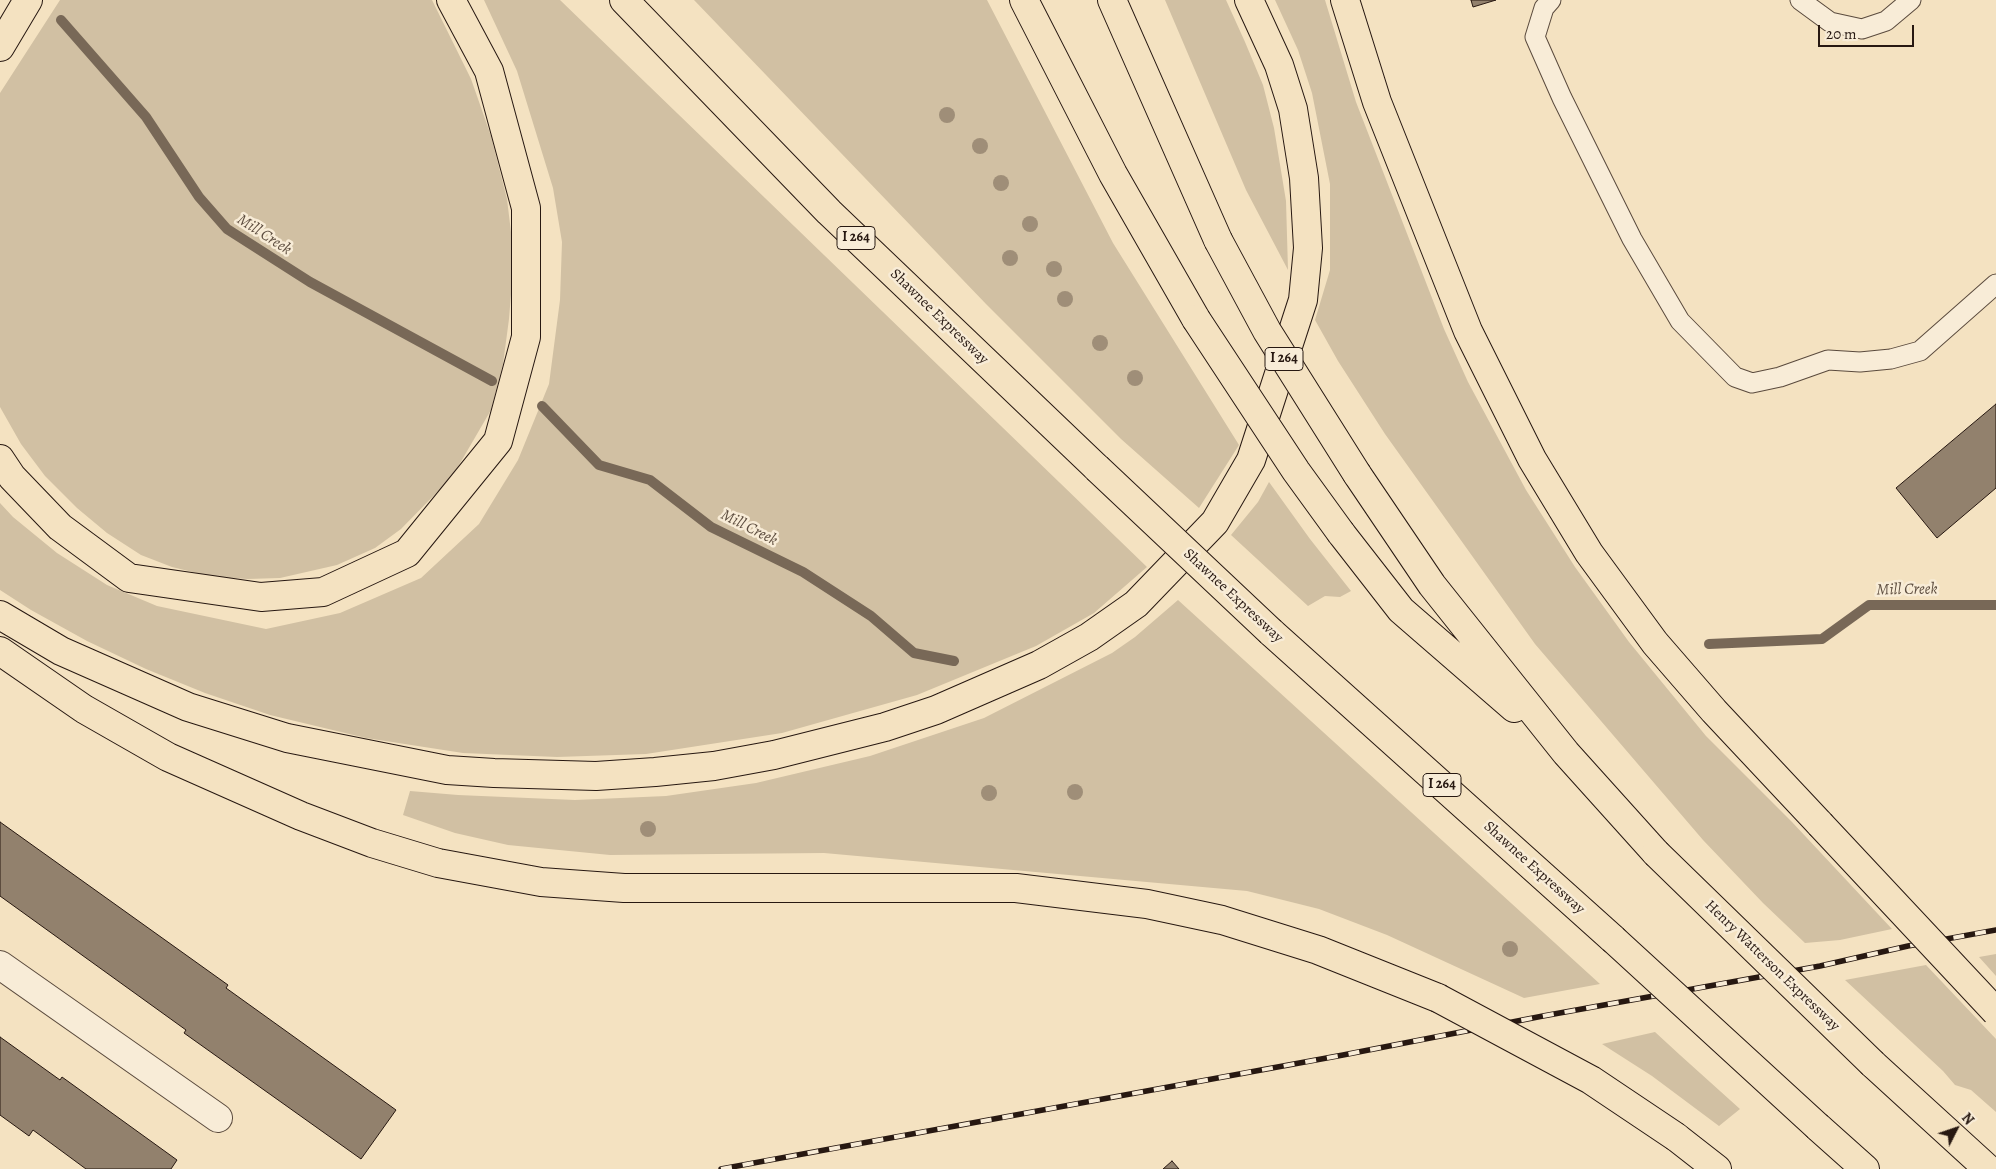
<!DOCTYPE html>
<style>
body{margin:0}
#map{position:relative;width:1996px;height:1169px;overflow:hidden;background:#f4e2c1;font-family:Alegreya,serif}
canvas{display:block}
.north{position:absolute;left:1931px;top:1104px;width:50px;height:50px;-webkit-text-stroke:4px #f8ecd7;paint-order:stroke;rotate:49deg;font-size:14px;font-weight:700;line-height:20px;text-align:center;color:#271811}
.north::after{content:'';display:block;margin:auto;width:18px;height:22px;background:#271811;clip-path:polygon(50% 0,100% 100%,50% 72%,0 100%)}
.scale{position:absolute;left:1818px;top:25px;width:96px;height:22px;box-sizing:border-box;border:2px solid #271811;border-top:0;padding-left:6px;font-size:15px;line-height:18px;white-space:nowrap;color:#271811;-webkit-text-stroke:4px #f8ecd7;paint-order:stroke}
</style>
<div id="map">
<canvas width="1996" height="1169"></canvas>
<div class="north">N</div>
<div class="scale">20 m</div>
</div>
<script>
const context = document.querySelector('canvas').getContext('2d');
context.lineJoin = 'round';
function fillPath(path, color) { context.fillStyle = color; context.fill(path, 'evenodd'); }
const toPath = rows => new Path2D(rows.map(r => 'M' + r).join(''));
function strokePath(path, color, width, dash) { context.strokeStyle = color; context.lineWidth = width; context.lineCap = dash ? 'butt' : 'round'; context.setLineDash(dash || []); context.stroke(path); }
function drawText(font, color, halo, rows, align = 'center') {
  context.font = font + ' Alegreya,serif'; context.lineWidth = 5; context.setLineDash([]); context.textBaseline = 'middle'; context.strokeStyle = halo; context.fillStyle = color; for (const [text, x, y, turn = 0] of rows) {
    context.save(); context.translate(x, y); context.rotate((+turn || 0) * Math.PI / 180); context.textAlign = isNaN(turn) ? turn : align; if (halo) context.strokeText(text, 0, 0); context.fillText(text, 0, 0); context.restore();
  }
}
fillPath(toPath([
 [60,0,432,0,471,79,491,136,507,199,514,257,509,319,503,364,491,410,452,477,401,529,375,548,337,565,280,578,248,579,213,577,172,567,141,555,107,533,77,508,45,476,21,444,0,407,0,93],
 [484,0,560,0,1147,567,1094,613,1036,646,917,695,782,733,646,754,557,757,463,753,366,738,270,715,205,693,146,669,87,641,31,610,0,590,0,503,13,517,57,553,107,585,157,606,266,629,340,613,421,578,479,524,518,460,549,384,560,300,562,242,553,188,517,71],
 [694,0,987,0,1113,243,1239,445,1199,508,1121,439,986,304],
 [1165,0,1226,0,1245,42,1263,85,1274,128,1286,201,1288,270,1246,190],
 [1275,0,1325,0,1356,102,1444,329,1468,382,1526,490,1575,567,1629,642,1706,736,1792,822,1892,929,1840,940,1805,943,1763,903,1703,840,1535,644,1385,434,1338,361,1315,320,1330,270,1330,184,1312,93,1298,50],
 [1269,482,1310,539,1351,591,1340,597,1325,596,1308,606,1231,535,1258,502],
 [1178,600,1600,984,1524,998,1387,935,1319,909,1247,891,824,853,610,855,508,845,455,833,403,815,410,791,458,795,575,800,666,796,756,783,870,756,984,718,1112,653,1135,637],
 [1996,954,1996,976,1979,957],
 [1926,965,1996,1039,1996,1112,1971,1090,1955,1085,1943,1071,1845,980],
 [1655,1032,1680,1055,1740,1109,1719,1126,1652,1076,1602,1044]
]), '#d1c0a3');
strokePath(toPath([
 [61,20,146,117,199,197,227,229,310,282,492,381],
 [542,406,599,465,650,480,711,527,803,572,871,616,914,653,954,661],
 [1709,644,1822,639,1869,605,1996,605]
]), '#786857', 10);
const building = toPath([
 [1471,0,1496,0,1473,7,1471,0],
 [1996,404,1996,488,1937,538,1896,488,1996,404],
 [0,822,228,985,226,988,396,1110,361,1159,184,1033,186,1030,0,896,0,822],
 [0,1037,60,1080,62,1077,177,1160,171,1169,86,1169,33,1130,29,1136,0,1115,0,1037],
 [1172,1161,1179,1169,1163,1169,1172,1161]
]);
fillPath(building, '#92816d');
strokePath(building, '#271811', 1);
const service = toPath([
 [1551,0,1544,8,1535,37,1562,98,1632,239,1680,321,1735,377,1752,383,1780,377,1828,360,1860,362,1891,359,1920,351,1996,284],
 [1800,0,1830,22,1862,29,1886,21,1911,0]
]);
const minor = toPath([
 [0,965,218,1118]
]);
const motorway = toPath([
 [624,0,829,212,1097,468],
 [1024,0,1113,174,1196,319],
 [1112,0,1218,240],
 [1345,0,1377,102,1468,331,1532,459,1589,553,1655,643,1714,711,1820,824],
 [0,47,28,0],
 [0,459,12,477,60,527,129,578,261,597,323,592,407,553,498,441,526,337,526,208,489,71,451,0],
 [1357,474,1432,585,1566,753,1656,853],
 [1341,533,1401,610,1514,708],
 [0,615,61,651,188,707,287,738,447,770,494,773,596,776,655,772,714,766,774,755,885,727,936,710,1039,665,1089,637,1136,604,1215,522,1251,460,1303,300,1308,248,1304,178,1293,109,1279,65,1249,0],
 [1271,632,1613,939],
 [0,651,84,709,168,757,301,816,372,843,438,863,541,882,624,888,1016,888,1147,904,1222,920,1318,950,1438,998],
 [1873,1064,1988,1169],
 [1818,1127,1865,1169],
 [1676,1137,1717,1169]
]);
strokePath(service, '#5a4a3d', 21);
strokePath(minor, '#5a4a3d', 30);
strokePath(motorway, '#271811', 30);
strokePath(service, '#f8ecd7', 19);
strokePath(minor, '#f8ecd7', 28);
strokePath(motorway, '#f4e2c1', 28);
const rail = toPath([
 [721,1169,1343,1055,1543,1016,1820,966,1908,946,1996,930]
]);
strokePath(rail, '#271811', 5.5);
strokePath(rail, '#f8ecd7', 4, [11]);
const motorwayBridge = toPath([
 [1218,240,1267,331,1357,474],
 [1196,319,1296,471,1341,533],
 [1097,468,1271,632],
 [1820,824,1996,1012],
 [1656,853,1873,1064],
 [1613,939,1818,1127],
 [1438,998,1591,1080,1676,1137]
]);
strokePath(motorwayBridge, '#271811', 30, []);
strokePath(motorwayBridge, '#f4e2c1', 28);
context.fillStyle = '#9f8e78';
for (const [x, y] of [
 [947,115],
 [980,146],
 [1001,183],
 [1030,224],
 [1010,258],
 [1054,269],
 [1065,299],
 [1100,343],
 [1135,378],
 [1075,792],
 [989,793],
 [648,829],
 [1510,949]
]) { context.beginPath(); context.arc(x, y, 8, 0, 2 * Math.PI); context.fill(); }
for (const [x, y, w] of [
 [856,238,38],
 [1284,359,38],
 [1442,785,38]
]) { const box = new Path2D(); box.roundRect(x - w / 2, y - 11.5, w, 23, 4); context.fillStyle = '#f8ecd7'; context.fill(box); strokePath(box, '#271811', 1); }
drawText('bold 14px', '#271811', null, [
 ["I 264",856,238],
 ["I 264",1284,359],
 ["I 264",1442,785]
]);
drawText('15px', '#271811', '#f8ecd7', [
 ["Shawnee Expressway",939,317,44],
 ["Shawnee Expressway",1233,596,43],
 ["Shawnee Expressway",1534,868,42],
 ["Henry Watterson Expressway",1772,966,44]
]);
drawText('italic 16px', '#5d4d3f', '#f8ecd7', [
 ["Mill Creek",264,235,33],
 ["Mill Creek",749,528,27],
 ["Mill Creek",1907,590,-1]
]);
</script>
